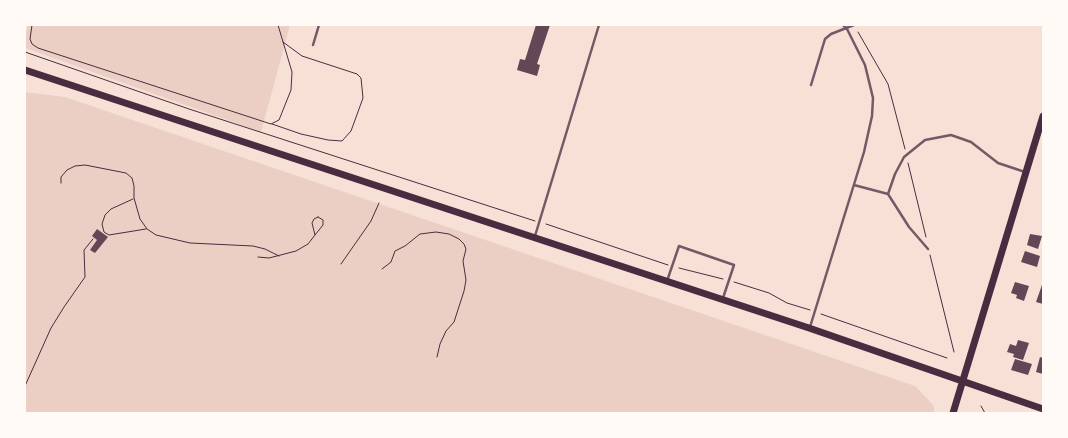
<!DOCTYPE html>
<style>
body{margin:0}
#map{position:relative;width:1068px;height:438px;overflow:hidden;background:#f7e1d7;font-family:"Fira Sans",sans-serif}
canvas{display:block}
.frame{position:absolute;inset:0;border:26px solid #fffaf5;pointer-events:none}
</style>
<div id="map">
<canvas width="1068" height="438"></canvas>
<div class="frame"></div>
</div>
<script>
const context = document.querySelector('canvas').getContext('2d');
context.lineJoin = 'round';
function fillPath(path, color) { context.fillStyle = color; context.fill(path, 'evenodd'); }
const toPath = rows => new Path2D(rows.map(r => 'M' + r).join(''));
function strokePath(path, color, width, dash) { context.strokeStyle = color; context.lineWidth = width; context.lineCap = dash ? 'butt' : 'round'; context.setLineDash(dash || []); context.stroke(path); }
fillPath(toPath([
 [28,25,290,25,261,132,25,48,25,35],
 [25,92,65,97,915,386,934,406,934,413,25,413]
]), '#ebcfc5');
fillPath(toPath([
 [536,25,550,25,537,64,540,65,537,76,517,70,520,59,525,60],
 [97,229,108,237,95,253,90,250,97,240,92,236],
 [1030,234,1042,236,1038,249,1027,245],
 [1025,251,1040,256,1037,267,1021,262],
 [1015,282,1029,286,1024,301,1016,298,1017,295,1011,293],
 [1043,282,1043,304,1036,302],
 [1018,340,1029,343,1023,360,1013,357,1014,354,1007,352,1010,344,1016,346],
 [1040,357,1043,358,1043,374,1036,372],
 [1015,359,1032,364,1028,375,1011,370]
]), '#644757');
strokePath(toPath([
 [32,25,30,39,32,44,38,48,271,124,279,120,291,90,292,72,278,25],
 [858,32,888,84,905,149],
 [25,52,189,109,535,221],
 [272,124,301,134,328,140,342,141,351,131,363,98,361,78,357,74,302,56,283,42],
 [908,163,926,237],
 [61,183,61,177,67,170,75,166,85,165,126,173,132,178,134,186,134,198,140,219,147,229,156,235,190,243,253,246,265,249,279,256],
 [133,199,111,209,105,215,102,224,104,232,109,235,146,229],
 [318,217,323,220,323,225,315,235,312,223,314,219,318,217],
 [546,224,668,265],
 [930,255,954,352],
 [258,257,269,258,296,251,308,244,315,235],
 [341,264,371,221,379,203],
 [679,268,723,279],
 [382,269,391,262,395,251,405,246,420,234,436,232,449,234,459,239,464,244,466,249,463,261,466,280,464,291,454,322,446,331,440,344,437,357],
 [734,282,769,293,787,303,810,310],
 [821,314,947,358],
 [25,386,51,328,64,307,85,277,84,250,93,239],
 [981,406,985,413]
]), '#4a2c40', 1);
strokePath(toPath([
 [313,45,319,25],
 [811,85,825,39,831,34,854,25],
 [854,185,888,194,909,227,928,249],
 [888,194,895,174,904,157,925,140,951,135,971,142,998,163,1025,172],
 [535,236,599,25],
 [667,281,679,246,734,265,723,298],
 [810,327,864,152,872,116,873,98,865,65,847,29,843,25]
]), '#755966', 2.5);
strokePath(toPath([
 [25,70,809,328,1043,409],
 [953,413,1043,116]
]), '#4a2c40', 7);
</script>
